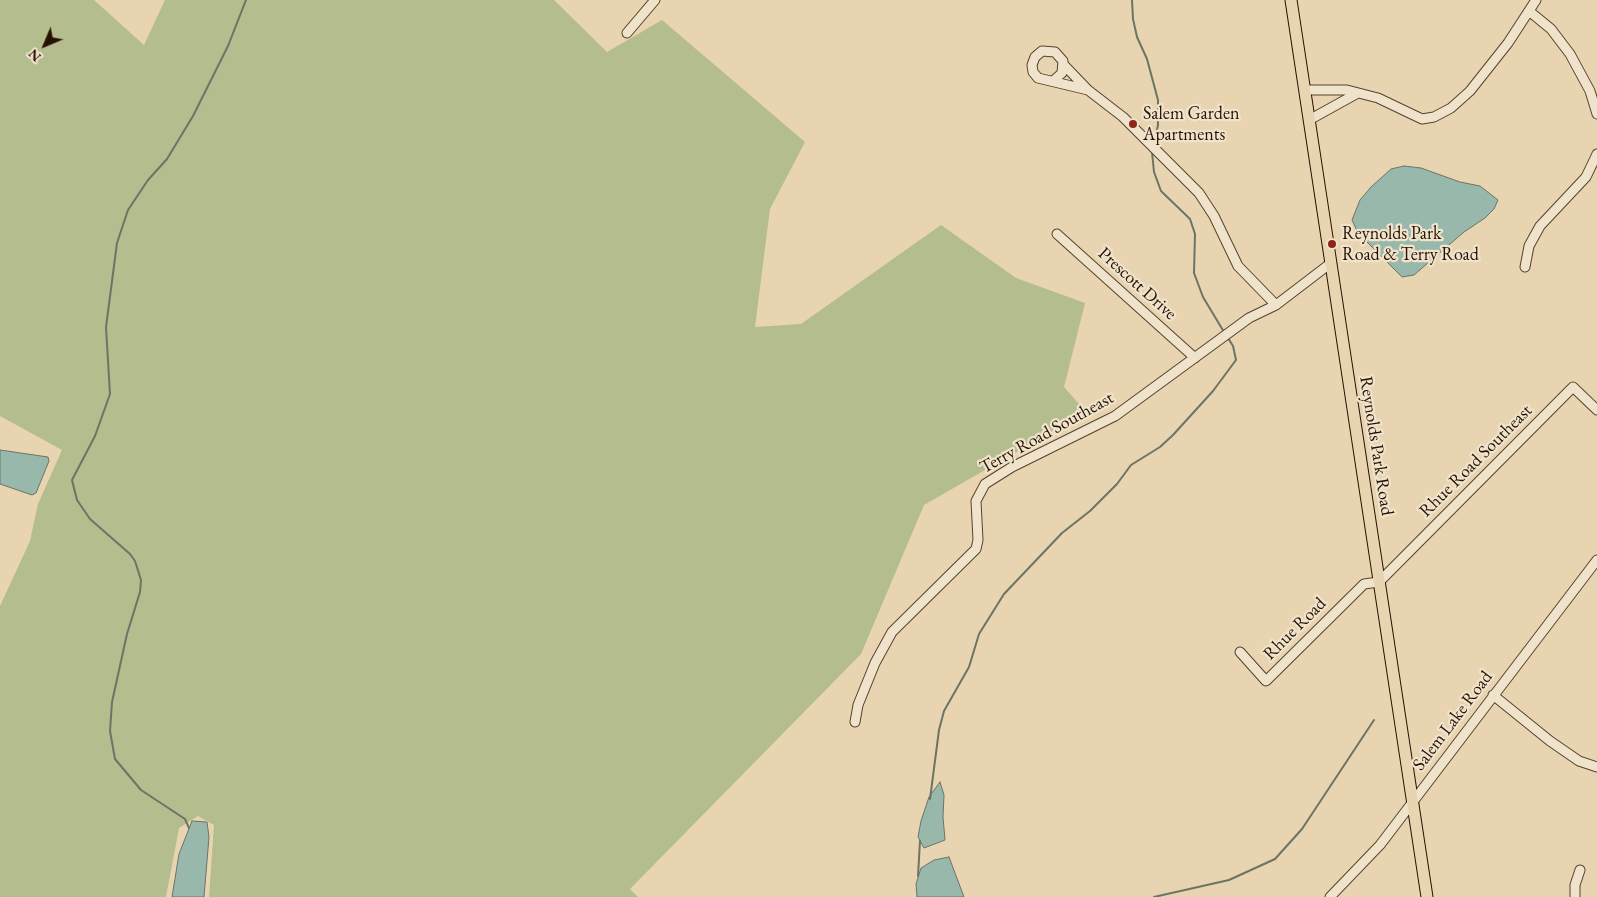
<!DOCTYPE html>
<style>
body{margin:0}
#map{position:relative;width:1597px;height:897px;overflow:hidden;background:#e8d4b0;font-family:"EB Garamond",serif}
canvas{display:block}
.north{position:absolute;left:20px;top:20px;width:50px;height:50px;-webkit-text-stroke:4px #f0e3cc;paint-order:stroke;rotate:225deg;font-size:14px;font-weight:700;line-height:20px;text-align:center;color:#271100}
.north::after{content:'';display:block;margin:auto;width:18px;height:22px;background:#271100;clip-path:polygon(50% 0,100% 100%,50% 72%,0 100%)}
</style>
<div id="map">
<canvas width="1597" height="897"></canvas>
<div class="north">N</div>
</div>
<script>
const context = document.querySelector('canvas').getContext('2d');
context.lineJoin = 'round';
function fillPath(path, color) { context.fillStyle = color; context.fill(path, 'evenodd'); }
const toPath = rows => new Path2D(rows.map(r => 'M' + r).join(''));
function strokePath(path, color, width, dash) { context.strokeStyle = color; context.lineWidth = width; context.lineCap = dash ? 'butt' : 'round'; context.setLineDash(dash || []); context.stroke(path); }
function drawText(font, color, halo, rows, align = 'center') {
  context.font = font + ' "EB Garamond",serif'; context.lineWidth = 4.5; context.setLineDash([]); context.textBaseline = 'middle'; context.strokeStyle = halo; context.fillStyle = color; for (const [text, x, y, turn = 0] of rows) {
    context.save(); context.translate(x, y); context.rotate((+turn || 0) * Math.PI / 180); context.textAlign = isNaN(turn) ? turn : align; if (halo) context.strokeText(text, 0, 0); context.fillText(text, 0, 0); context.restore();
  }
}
fillPath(toPath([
 [0,0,94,0,144,45,165,0,554,0,607,52,662,20,805,142,770,209,755,327,801,324,941,225,1016,278,1085,303,1064,387,1086,412,924,505,861,654,630,889,638,897,209,897,214,825,198,816,179,828,166,897,0,897,0,606,30,541,38,504,62,450,0,416]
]), '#b3bd8d');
const water = toPath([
 [1404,166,1421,168,1460,182,1480,186,1498,200,1494,209,1485,218,1464,232,1414,275,1402,277,1358,233,1352,220,1360,200,1371,187,1391,169,1404,166],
 [0,450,48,457,49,461,36,493,32,495,0,484,0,450],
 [940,782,944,795,943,817,945,840,924,848,918,837,921,821,929,797,940,782],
 [192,821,207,822,209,837,204,897,172,897,179,854,192,821],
 [949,857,964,897,917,897,916,884,921,868,934,860,949,857]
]);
fillPath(water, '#97b8aa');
strokePath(water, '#6a7566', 1);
strokePath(toPath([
 [1132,0,1133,19,1137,37,1147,59,1158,100,1158,125,1154,143],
 [1152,152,1154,172,1161,191,1190,219,1195,234,1194,273,1203,297,1224,332],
 [930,799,939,730,944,711,969,667,979,634,1004,594,1062,533,1090,511,1117,484,1131,465,1160,447,1173,435,1213,391,1236,360,1233,346,1228,338],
 [189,828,185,819,141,790,115,759,110,731,112,702,127,634,140,592,141,580,135,561,130,554,90,519,77,500,72,480,95,436,110,394,106,327,117,243,128,210,148,180,167,159,193,116,228,46,246,0],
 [918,876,920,841],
 [1154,897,1229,880,1275,859,1302,829,1374,720]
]), '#6a7566', 2);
const minor = toPath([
 [1529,11,1551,29,1570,54,1590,91,1597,114],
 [627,33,655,0],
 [1064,65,1088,90,1123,117,1199,193,1214,216,1238,266,1276,305],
 [1053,81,1062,73,1063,61,1055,52,1042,51,1035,57,1032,65,1033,72,1038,78,1088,90],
 [1305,90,1347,90,1378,98,1422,119,1434,117,1451,108,1470,91,1508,43,1536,0],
 [1309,120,1356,94],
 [1057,234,1195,358],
 [1525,267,1529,246,1540,226,1586,177,1597,154],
 [1240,652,1266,681,1364,584,1379,582,1573,387,1597,410],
 [1493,695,1550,741,1579,761,1597,767],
 [855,722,858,705,875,663,892,632,976,549,978,540,976,501,985,484,1012,467,1115,416,1249,318,1276,305,1331,263],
 [1330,897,1380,845,1597,560],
 [1575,897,1575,885,1580,870]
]);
const major = toPath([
 [1291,0,1427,897]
]);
strokePath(minor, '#57422c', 11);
strokePath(major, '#271100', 13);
strokePath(minor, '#f0e3cc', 9);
strokePath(major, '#e8d4b0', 11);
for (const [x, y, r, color] of [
 [1133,124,5,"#8f2418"],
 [1332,244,5,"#8f2418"]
]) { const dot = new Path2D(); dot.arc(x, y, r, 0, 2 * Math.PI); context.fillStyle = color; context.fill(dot); strokePath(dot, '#f0e3cc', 2); }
drawText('18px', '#271100', '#f0e3cc', [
 ["Salem Garden",1143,114],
 ["Apartments",1143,135],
 ["Reynolds Park",1342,234],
 ["Road & Terry Road",1342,255]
], 'left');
drawText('18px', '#271100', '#f0e3cc', [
 ["Prescott Drive",1137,284,42],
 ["Terry Road Southeast",1047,433,-29],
 ["Reynolds Park Road",1376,446,81],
 ["Rhue Road Southeast",1476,461,-45],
 ["Rhue Road",1295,629,-45],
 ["Salem Lake Road",1453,721,-53]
]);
</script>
